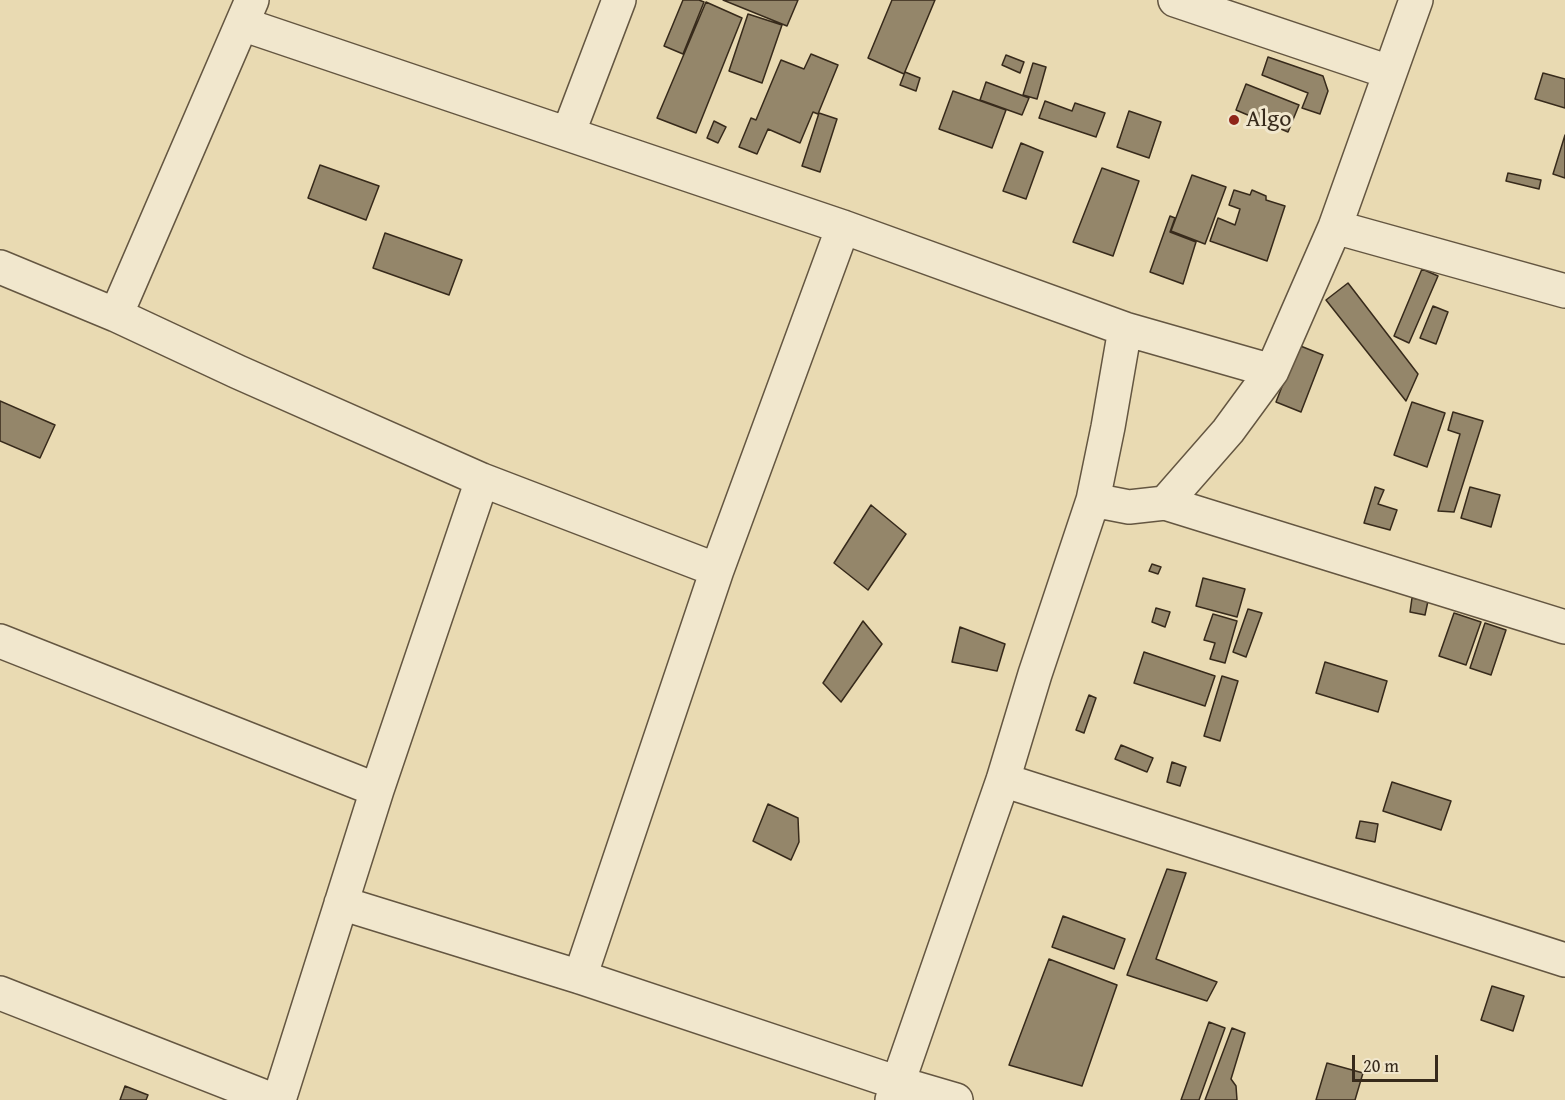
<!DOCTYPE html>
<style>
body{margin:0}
#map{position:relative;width:1565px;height:1100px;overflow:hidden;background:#e9dab2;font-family:"Gentium Book Plus",serif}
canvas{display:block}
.scale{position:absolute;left:1352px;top:1055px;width:86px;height:27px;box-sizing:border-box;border:3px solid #372a1b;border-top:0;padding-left:8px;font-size:18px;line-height:21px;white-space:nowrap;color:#372a1b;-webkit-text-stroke:4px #f1e7cd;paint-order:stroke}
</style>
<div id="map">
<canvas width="1565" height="1100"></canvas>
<div class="scale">20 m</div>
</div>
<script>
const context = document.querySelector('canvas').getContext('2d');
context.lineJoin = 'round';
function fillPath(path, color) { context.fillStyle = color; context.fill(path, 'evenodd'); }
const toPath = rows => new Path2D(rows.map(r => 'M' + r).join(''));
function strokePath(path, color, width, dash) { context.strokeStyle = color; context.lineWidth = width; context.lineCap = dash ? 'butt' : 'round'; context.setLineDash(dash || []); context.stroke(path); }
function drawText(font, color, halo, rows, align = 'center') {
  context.font = font + ' "Gentium Book Plus",serif'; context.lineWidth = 6; context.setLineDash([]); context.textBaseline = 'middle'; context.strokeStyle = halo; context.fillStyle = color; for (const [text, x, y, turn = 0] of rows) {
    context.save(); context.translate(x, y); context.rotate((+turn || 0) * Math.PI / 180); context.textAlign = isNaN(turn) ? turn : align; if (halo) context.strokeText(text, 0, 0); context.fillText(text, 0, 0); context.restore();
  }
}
const building = toPath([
 [683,0,699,0,704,2,683,54,664,46,683,0],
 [723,0,798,0,787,26,723,0],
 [892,0,935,0,904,74,868,58,892,0],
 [706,2,742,18,696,133,657,118,706,2],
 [748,14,782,25,762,83,729,71,748,14],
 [811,54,838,65,818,114,813,112,800,143,768,129,757,154,739,147,751,118,756,120,781,60,804,69,811,54],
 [1006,55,1024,62,1020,73,1002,65,1006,55],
 [1268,57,1323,76,1328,91,1320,114,1302,108,1308,93,1262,75,1268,57],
 [1033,63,1046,67,1037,99,1023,95,1033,63],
 [905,72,920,78,916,91,900,85,905,72],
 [1543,73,1565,79,1565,108,1535,99,1543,73],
 [986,82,1029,98,1022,115,980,100,986,82],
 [1246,84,1299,105,1288,132,1236,110,1246,84],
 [953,91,1006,110,992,148,939,129,953,91],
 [1045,101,1072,111,1075,103,1105,113,1096,137,1039,118,1045,101],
 [1129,111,1161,122,1149,158,1117,147,1129,111],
 [819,113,837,119,820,172,802,166,819,113],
 [714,121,726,127,718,143,707,138,714,121],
 [1565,135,1565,178,1553,174,1565,135],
 [1021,143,1043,152,1026,199,1003,191,1021,143],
 [320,165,379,186,366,220,308,198,320,165],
 [1102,168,1139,181,1113,256,1073,242,1102,168],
 [1508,173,1541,180,1539,189,1506,181,1508,173],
 [1192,175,1226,187,1205,244,1171,231,1192,175],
 [1234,190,1250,195,1252,190,1266,196,1266,200,1285,206,1267,261,1210,241,1218,218,1235,225,1240,209,1229,205,1234,190],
 [1170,216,1175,218,1170,232,1196,242,1183,284,1150,272,1170,216],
 [385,233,462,260,449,295,373,268,385,233],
 [1422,269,1438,276,1409,343,1394,336,1422,269],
 [1348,283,1418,374,1406,401,1326,300,1348,283],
 [1433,306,1448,312,1436,344,1420,338,1433,306],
 [1298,345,1323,355,1301,412,1276,402,1298,345],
 [0,401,55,425,40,458,0,441,0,401],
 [1412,402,1445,413,1427,467,1394,455,1412,402],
 [1453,412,1483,421,1454,512,1438,511,1460,434,1448,430,1453,412],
 [1375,487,1384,490,1378,504,1397,510,1390,530,1364,523,1375,487],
 [1470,487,1500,495,1491,527,1461,518,1470,487],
 [871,505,906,534,868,590,834,563,871,505],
 [1152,564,1161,567,1158,574,1149,571,1152,564],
 [1203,578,1245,589,1237,617,1196,606,1203,578],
 [1412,598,1428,601,1425,615,1410,612,1412,598],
 [1156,608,1170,612,1165,627,1152,622,1156,608],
 [1248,609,1262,613,1246,657,1233,652,1248,609],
 [1454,613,1481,622,1466,665,1439,656,1454,613],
 [1213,614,1237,621,1225,663,1210,659,1215,643,1204,640,1213,614],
 [863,621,882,644,841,702,823,683,863,621],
 [1485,623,1506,630,1491,675,1470,668,1485,623],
 [960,627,1005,644,997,671,952,662,960,627],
 [1144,652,1215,676,1205,706,1134,683,1144,652],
 [1325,662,1387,681,1378,712,1316,693,1325,662],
 [1222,676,1238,681,1220,741,1204,736,1222,676],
 [1089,695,1096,698,1084,733,1076,730,1089,695],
 [1121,745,1153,758,1147,772,1115,759,1121,745],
 [1172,762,1186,767,1180,786,1167,782,1172,762],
 [1392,782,1451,801,1441,830,1383,811,1392,782],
 [768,804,798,818,799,842,791,860,753,841,768,804],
 [1360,821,1378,824,1375,842,1356,838,1360,821],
 [1167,869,1186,873,1156,959,1217,982,1207,1001,1127,975,1167,869],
 [1063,916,1125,939,1114,969,1052,947,1063,916],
 [1049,959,1117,985,1082,1086,1009,1065,1049,959],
 [1492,986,1524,996,1513,1031,1481,1020,1492,986],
 [1209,1022,1225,1028,1199,1100,1181,1100,1209,1022],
 [1232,1028,1245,1033,1231,1079,1236,1086,1237,1100,1205,1100,1232,1028],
 [1327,1063,1363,1073,1355,1100,1316,1100,1327,1063],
 [125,1086,148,1095,146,1100,120,1100,125,1086]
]);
fillPath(building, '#94866a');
strokePath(building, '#372a1b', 1.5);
const minor = toPath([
 [1175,0,1389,72],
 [242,24,843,227,1125,329,1272,371],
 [568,134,619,0],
 [1335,227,1565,291],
 [0,267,116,315,238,372,482,480,717,570],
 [116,315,252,0],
 [1093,500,1129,507,1165,503,1228,431,1272,371,1335,227,1416,0],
 [1165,503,1565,627],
 [0,641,377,790],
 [1003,780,1565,960],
 [341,903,580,977,898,1083,956,1100],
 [580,977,717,570,843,227],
 [0,993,273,1100],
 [279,1100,377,790,482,480],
 [892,1100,1003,780,1035,674,1093,500,1108,427,1125,329]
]);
strokePath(minor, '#645641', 36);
strokePath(minor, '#f1e7cd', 33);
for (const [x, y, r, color] of [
 [1234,120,6,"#8f2418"]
]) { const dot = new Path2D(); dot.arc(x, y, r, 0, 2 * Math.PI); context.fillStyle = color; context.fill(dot); strokePath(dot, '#f1e7cd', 2); }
drawText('24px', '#372a1b', '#f1e7cd', [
 ["Algo",1246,120]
], 'left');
</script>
